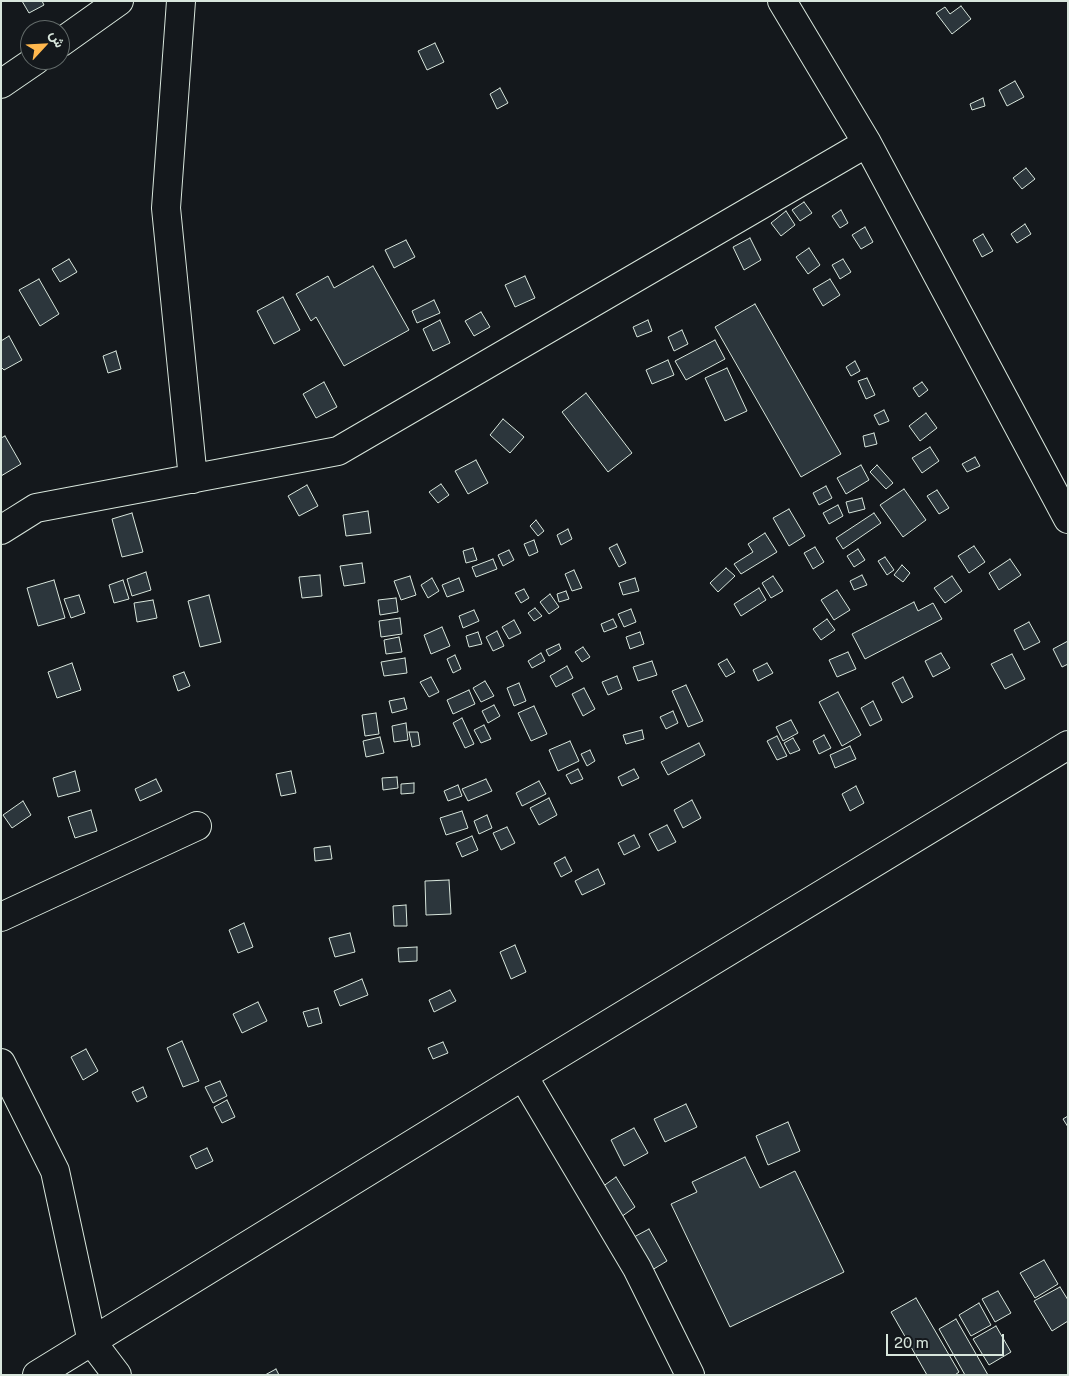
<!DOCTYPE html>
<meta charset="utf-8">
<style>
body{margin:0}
#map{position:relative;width:1069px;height:1376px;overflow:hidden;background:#14181c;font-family:"Public Sans",Vazirmatn,sans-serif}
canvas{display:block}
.frame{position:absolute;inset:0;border:2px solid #d8e6dc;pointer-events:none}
.north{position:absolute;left:20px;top:20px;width:50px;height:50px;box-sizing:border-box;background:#14181c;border:1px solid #626a69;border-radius:50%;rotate:65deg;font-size:14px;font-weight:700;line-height:20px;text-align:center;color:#d8e6dc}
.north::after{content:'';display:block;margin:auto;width:18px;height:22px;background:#ffb74d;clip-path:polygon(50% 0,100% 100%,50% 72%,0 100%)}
.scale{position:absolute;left:886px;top:1334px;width:118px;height:22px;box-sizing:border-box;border:2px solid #d8e6dc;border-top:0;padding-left:6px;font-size:15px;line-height:18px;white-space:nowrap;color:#d8e6dc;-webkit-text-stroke:4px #14181c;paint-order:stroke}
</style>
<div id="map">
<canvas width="1069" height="1376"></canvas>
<div class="frame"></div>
<div class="north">ش</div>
<div class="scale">20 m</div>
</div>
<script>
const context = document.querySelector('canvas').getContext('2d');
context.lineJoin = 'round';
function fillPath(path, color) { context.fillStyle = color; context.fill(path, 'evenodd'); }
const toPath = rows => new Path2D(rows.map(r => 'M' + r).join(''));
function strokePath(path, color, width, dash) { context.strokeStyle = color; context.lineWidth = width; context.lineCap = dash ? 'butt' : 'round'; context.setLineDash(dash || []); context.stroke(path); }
const building = toPath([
 [22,1,42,1,44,5,29,13,22,1],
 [961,6,971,19,952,34,936,13,945,7,950,14,961,6],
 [435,43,444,62,427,70,418,51,435,43],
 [1015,81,1024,97,1007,106,999,90,1015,81],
 [500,88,508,103,497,109,490,94,500,88],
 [983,98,985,106,972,110,970,104,983,98],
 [1026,168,1035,179,1022,189,1013,178,1026,168],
 [804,202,812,213,800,221,792,210,804,202],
 [841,210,848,223,840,228,832,216,841,210],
 [786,211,795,225,781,236,771,223,786,211],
 [1025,224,1031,234,1017,243,1011,234,1025,224],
 [865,227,873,242,861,249,852,235,865,227],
 [983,234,993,251,982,257,973,240,983,234],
 [750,238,761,260,744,270,733,247,750,238],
 [406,240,415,257,394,268,385,250,406,240],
 [809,248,820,265,808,274,796,257,809,248],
 [69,259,77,272,60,282,52,269,69,259],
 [843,259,851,272,840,279,832,265,843,259],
 [373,266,409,330,344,366,316,317,311,321,296,294,328,276,334,288,373,266],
 [525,276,535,298,515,307,505,285,525,276],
 [39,279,59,314,40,326,19,290,39,279],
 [830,279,840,295,823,306,813,289,830,279],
 [283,297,300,330,274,344,257,311,283,297],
 [434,300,440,313,417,323,412,311,434,300],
 [755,304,841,454,801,477,715,327,755,304],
 [481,312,490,327,474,336,465,321,481,312],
 [440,320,450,343,433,351,423,329,440,320],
 [648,320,652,331,637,337,633,327,648,320],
 [682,330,688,344,674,351,668,337,682,330],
 [9,336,22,360,4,370,1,367,1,341,9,336],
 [715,340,725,359,686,380,675,361,715,340],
 [116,351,121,369,108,373,103,356,116,351],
 [668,360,674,375,652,384,646,370,668,360],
 [855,361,860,371,851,376,846,367,855,361],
 [727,368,747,411,725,421,705,378,727,368],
 [867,378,875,395,866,399,858,381,867,378],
 [324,382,337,407,316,418,303,394,324,382],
 [922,382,928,390,919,397,913,388,922,382],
 [586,393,632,453,608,472,562,412,586,393],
 [884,410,889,421,879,425,874,415,884,410],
 [926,413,937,428,920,441,909,426,926,413],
 [503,419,524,437,510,453,490,435,503,419],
 [874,433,877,444,865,447,863,436,874,433],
 [5,436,21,464,1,476,1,438,5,436],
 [930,447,939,461,922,473,912,458,930,447],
 [975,457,980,466,967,472,962,464,975,457],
 [476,460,488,483,468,494,455,471,476,460],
 [861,465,869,480,846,494,837,478,861,465],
 [877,465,893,483,886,489,870,472,877,465],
 [441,484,449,495,438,503,429,492,441,484],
 [307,485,318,506,299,516,288,496,307,485],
 [826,486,832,498,819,505,813,493,826,486],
 [904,489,926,520,903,537,880,505,904,489],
 [937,490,949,508,939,514,927,496,937,490],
 [862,498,865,509,849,513,846,502,862,498],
 [838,505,843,516,829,524,823,513,838,505],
 [789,509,805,536,789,546,773,518,789,509],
 [368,511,371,533,346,536,343,515,368,511],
 [132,513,143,552,122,557,112,519,132,513],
 [874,513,881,523,843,549,836,538,874,513],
 [536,520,544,531,538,536,530,526,536,520],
 [568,529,572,539,561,545,557,535,568,529],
 [765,533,777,552,741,574,734,564,753,552,748,544,765,533],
 [534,540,538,552,529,556,524,544,534,540],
 [617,544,626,563,619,567,609,548,617,544],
 [974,546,985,562,969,573,958,556,974,546],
 [815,547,824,562,813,569,804,553,815,547],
 [473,548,477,560,466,563,463,551,473,548],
 [858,549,865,560,854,567,847,556,858,549],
 [509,550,514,560,503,566,498,555,509,550],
 [885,557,894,570,887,575,878,561,885,557],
 [493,559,497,569,476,577,472,567,493,559],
 [1010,559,1021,575,999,590,989,573,1010,559],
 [362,563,365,583,344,586,340,566,362,563],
 [902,565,910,573,903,582,894,575,902,565],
 [726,568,735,576,718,592,710,583,726,568],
 [574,570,582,588,572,591,565,574,574,570],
 [146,572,151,590,132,596,127,579,146,572],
 [320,575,322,596,302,598,299,577,320,575],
 [862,575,867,585,854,590,850,581,862,575],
 [410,576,416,595,401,600,394,581,410,576],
 [773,576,783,591,771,598,762,583,773,576],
 [952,576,962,591,945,603,934,588,952,576],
 [432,578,439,591,428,598,421,585,432,578],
 [459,578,464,591,447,597,442,585,459,578],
 [635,578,639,591,623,595,619,583,635,578],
 [54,580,65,618,38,626,27,588,54,580],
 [123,580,129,599,114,603,109,585,123,580],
 [759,588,766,600,741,616,734,604,759,588],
 [524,589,529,598,521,603,515,593,524,589],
 [837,590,850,610,834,620,821,600,837,590],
 [566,591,569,599,559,602,557,594,566,591],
 [550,594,559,607,549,614,540,602,550,594],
 [79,595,85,613,71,618,64,599,79,595],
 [209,595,221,642,200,647,188,601,209,595],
 [396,598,398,612,380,615,378,600,396,598],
 [153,600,157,618,137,622,134,603,153,600],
 [914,602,918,611,933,603,942,619,865,659,852,634,914,602],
 [535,608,542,616,534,621,528,613,535,608],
 [631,609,636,622,624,627,618,614,631,609],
 [474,610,479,621,463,628,459,616,474,610],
 [400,618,402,634,381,637,379,621,400,618],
 [613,619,617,627,604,632,601,624,613,619],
 [827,619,835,630,821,640,813,629,827,619],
 [514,620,521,633,509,639,502,627,514,620],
 [1029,622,1040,642,1024,650,1014,630,1029,622],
 [442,627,450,646,431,654,424,635,442,627],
 [497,631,504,646,493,651,486,637,497,631],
 [478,632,482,644,469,647,466,636,478,632],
 [640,632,644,644,630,649,626,637,640,632],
 [399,637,402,652,386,654,384,640,399,637],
 [1068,641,1068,664,1062,667,1053,649,1068,641],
 [559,644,561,649,549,656,546,650,559,644],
 [583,647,590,657,582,662,575,652,583,647],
 [848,652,856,669,837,677,829,660,848,652],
 [541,653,545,661,532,668,528,661,541,653],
 [941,653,950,668,933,677,925,661,941,653],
 [1012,654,1025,679,1005,689,991,664,1012,654],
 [455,655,461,669,453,673,447,659,455,655],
 [405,658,407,673,384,676,381,662,405,658],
 [727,659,735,672,726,677,718,664,727,659],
 [652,661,657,675,638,681,633,667,652,661],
 [72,663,81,690,57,698,48,672,72,663],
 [767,663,773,673,758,681,753,670,767,663],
 [567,666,573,678,556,687,550,676,567,666],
 [184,672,190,686,178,691,173,676,184,672],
 [617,676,622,689,608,695,602,682,617,676],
 [431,677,439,692,429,697,420,682,431,677],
 [903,677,913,697,902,703,892,683,903,677],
 [485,681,494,696,481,702,473,688,485,681],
 [519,683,526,701,514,706,507,688,519,683],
 [686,685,703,721,688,727,672,691,686,685],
 [584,688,595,709,583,716,572,694,584,688],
 [469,690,475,704,453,714,447,700,469,690],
 [838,692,861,735,842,746,819,702,838,692],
 [404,698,407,709,392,713,389,701,404,698],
 [873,701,882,720,870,726,861,708,873,701],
 [494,705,500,716,488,723,482,711,494,705],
 [534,706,547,734,531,741,518,713,534,706],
 [673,711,678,723,666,729,660,717,673,711],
 [376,713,379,734,365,736,362,715,376,713],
 [462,718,474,744,465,748,453,723,462,718],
 [791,720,798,733,783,741,776,727,791,720],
 [406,723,408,740,394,742,392,726,406,723],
 [484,725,491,739,481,743,474,730,484,725],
 [642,730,644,739,626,744,623,735,642,730],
 [409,732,418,732,420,745,412,747,409,732],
 [824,735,831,748,819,754,813,741,824,735],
 [777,736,787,756,777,760,767,741,777,736],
 [380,737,384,753,366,757,363,741,380,737],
 [793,738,800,750,790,754,784,743,793,738],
 [570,741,579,761,558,771,549,750,570,741],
 [699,743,705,755,668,775,661,762,699,743],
 [850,746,856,759,835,768,830,755,850,746],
 [590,750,595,761,587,766,581,754,590,750],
 [578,769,583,779,571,784,566,775,578,769],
 [634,769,639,778,622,786,618,777,634,769],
 [75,771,80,791,58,797,53,778,75,771],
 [291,771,296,793,281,796,276,774,291,771],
 [397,777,398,788,383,790,382,778,397,777],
 [156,779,162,791,140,801,135,789,156,779],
 [486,779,492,791,468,801,462,789,486,779],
 [539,781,546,794,522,806,516,793,539,781],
 [414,783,414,793,401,794,401,784,414,783],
 [458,785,462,796,448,801,444,791,458,785],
 [856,786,864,803,850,811,842,794,856,786],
 [549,798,557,815,539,825,530,808,549,798],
 [692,800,701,818,683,828,674,810,692,800],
 [23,801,31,815,12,828,3,815,23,801],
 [91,810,97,831,75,838,68,817,91,810],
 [462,811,468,828,446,835,440,818,462,811],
 [487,815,492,828,479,834,474,821,487,815],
 [667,825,676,842,658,851,649,834,667,825],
 [507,827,515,843,501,850,493,833,507,827],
 [634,835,640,847,624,855,618,843,634,835],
 [472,836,478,850,462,857,456,843,472,836],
 [330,846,332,859,315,861,314,848,330,846],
 [565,857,572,871,561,877,554,863,565,857],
 [598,869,605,884,582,895,575,881,598,869],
 [449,880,451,914,426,915,425,881,449,880],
 [406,905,407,926,394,926,393,906,406,905],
 [244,923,253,947,238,953,229,930,244,923],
 [350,933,355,952,335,957,329,938,350,933],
 [515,945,526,972,511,979,500,952,515,945],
 [417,947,417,961,399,962,398,948,417,947],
 [362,979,368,995,340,1006,334,991,362,979],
 [450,990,456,1001,434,1012,429,1000,450,990],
 [258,1002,267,1021,242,1033,233,1014,258,1002],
 [318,1008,322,1023,308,1027,303,1012,318,1008],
 [182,1041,199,1081,183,1087,167,1048,182,1041],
 [443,1042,448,1053,433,1059,428,1048,443,1042],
 [86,1049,98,1071,83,1080,71,1057,86,1049],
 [220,1081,227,1096,213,1103,205,1087,220,1081],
 [143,1087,147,1097,137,1102,132,1092,143,1087],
 [227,1100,235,1117,222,1123,214,1107,227,1100],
 [686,1104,697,1127,665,1142,654,1119,686,1104],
 [1068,1116,1068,1127,1063,1119,1068,1116],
 [788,1122,800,1151,768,1165,756,1136,788,1122],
 [634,1128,648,1153,624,1166,611,1140,634,1128],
 [207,1148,213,1161,196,1169,190,1156,207,1148],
 [745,1157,760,1188,795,1171,844,1272,730,1327,671,1204,697,1192,692,1182,745,1157],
 [616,1177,635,1207,621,1217,602,1187,616,1177],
 [649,1229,667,1261,652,1270,634,1237,649,1229],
 [1044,1260,1058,1284,1035,1298,1020,1273,1044,1260],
 [1060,1287,1068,1300,1068,1321,1052,1331,1034,1301,1060,1287],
 [998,1291,1011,1313,995,1322,982,1299,998,1291],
 [916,1298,959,1372,955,1375,927,1375,891,1312,916,1298],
 [979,1303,991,1325,971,1336,959,1315,979,1303],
 [956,1319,988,1375,965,1375,939,1329,956,1319],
 [996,1326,1011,1352,989,1365,973,1339,996,1326],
 [276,1369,279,1375,265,1375,276,1369]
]);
fillPath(building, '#2c363c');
strokePath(building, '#d8e6dc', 1);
const minor = toPath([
 [181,1,166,208,193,479],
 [782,1,867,143,1068,519],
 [60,43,119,1],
 [1,84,36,60],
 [1,530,36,508,338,451,867,143],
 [1,917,197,826],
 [1,1063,55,1171,92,1342,117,1375],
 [523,1076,637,1268,690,1375],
 [37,1375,523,1076,1068,745]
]);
strokePath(minor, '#d8e6dc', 30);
strokePath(minor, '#14181c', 28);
</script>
